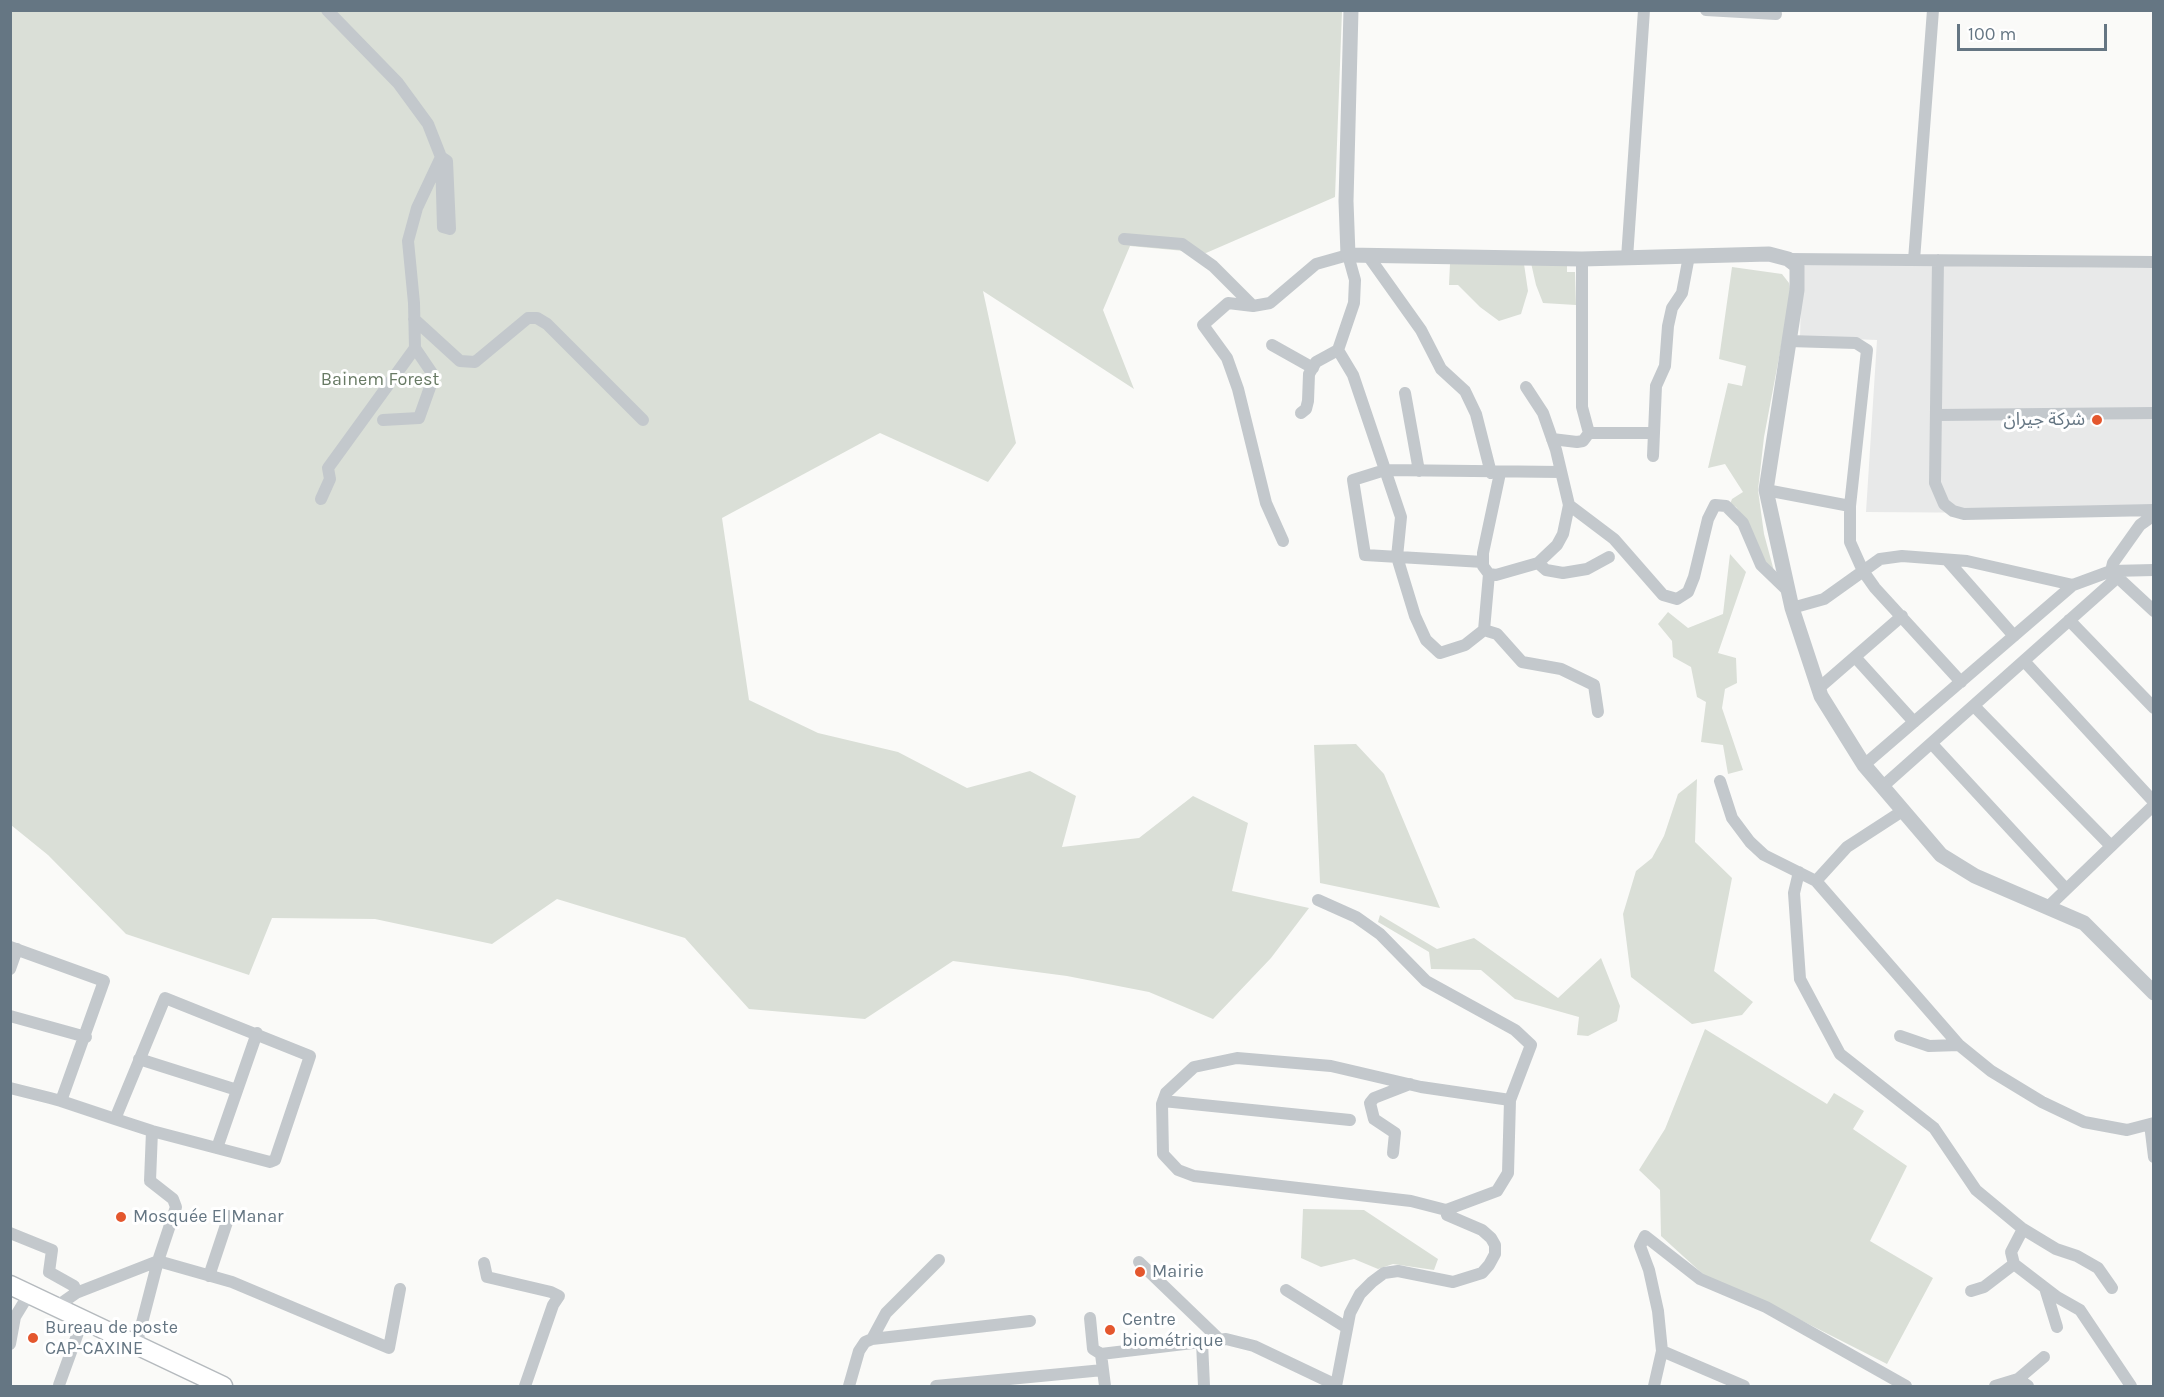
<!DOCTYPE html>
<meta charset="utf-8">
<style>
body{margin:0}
#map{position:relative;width:2164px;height:1397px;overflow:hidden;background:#fafaf8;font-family:Karla,sans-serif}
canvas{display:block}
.frame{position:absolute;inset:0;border:12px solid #657683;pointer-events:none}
.scale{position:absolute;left:1957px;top:24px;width:150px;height:27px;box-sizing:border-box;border:3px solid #657683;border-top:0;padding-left:8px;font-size:18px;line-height:21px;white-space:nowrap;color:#657683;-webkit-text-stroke:4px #fff;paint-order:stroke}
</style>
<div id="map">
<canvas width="2164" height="1397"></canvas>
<div class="frame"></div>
<div class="scale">100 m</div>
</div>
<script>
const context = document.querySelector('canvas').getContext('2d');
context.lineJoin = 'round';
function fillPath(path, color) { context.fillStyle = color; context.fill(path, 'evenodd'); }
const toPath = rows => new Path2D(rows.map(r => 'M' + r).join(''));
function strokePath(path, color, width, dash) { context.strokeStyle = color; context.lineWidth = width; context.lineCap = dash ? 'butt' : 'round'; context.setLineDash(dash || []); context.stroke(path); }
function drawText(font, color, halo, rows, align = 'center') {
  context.font = font + ' Karla,"Noto Sans Arabic",sans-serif'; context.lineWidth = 6; context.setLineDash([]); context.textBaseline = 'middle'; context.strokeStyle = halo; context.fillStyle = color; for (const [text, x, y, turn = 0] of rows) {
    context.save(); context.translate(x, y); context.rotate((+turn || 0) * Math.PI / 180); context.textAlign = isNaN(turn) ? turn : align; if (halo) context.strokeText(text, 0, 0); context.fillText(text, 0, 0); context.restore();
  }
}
fillPath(toPath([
 [1802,264,2153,268,2153,514,1866,512,1877,340,1800,337]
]), '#e8e9e9');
fillPath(toPath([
 [10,11,1342,11,1335,197,1206,253,1130,246,1103,310,1134,389,983,291,1016,443,988,482,880,433,722,518,749,700,818,733,898,752,967,788,1030,771,1076,796,1062,847,1139,838,1193,796,1248,823,1232,891,1309,908,1271,958,1213,1019,1149,992,1067,976,953,961,865,1019,749,1009,685,938,557,899,492,944,375,919,272,918,249,975,126,934,48,855,11,825],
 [1531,263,1567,263,1567,272,1575,272,1576,305,1543,303,1536,285],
 [1450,264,1524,264,1528,291,1521,314,1499,321,1480,307,1458,285,1449,285],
 [1732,267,1782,274,1789,283,1791,294,1764,437,1758,490,1764,534,1774,571,1764,560,1745,519,1736,507,1730,504,1732,499,1743,492,1725,464,1708,468,1728,383,1742,386,1746,366,1719,359],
 [1730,554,1746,572,1718,653,1736,658,1737,683,1725,689,1722,708,1743,770,1728,774,1723,745,1701,742,1706,702,1697,697,1691,667,1673,657,1672,641,1658,624,1668,612,1688,628,1723,614],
 [1356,744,1384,774,1440,908,1320,883,1314,745],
 [1697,779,1695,842,1732,878,1714,971,1753,1002,1742,1015,1692,1024,1631,977,1623,914,1636,871,1652,858,1664,836,1678,794],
 [1380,915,1437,949,1474,938,1558,998,1601,958,1620,1006,1617,1021,1588,1036,1577,1035,1579,1017,1515,999,1481,970,1431,969,1429,952,1378,922],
 [1705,1029,1827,1104,1834,1093,1864,1111,1853,1129,1907,1166,1870,1241,1933,1278,1887,1364,1769,1304,1705,1276,1661,1236,1660,1190,1639,1170,1665,1129],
 [1303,1209,1364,1210,1438,1259,1434,1270,1393,1264,1378,1269,1354,1259,1321,1267,1301,1258]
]), '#dadfd7');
const primary = toPath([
 [10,1285,223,1386]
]);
strokePath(primary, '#b5babe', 21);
strokePath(toPath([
 [1706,10,1776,14],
 [441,157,447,161,450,229,443,227,441,157],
 [1124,239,1182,244,1213,266,1253,306],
 [1369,257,1421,330,1441,369,1465,391,1476,414,1491,473],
 [1627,258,1644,10],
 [1582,259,1582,407,1589,433],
 [1788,259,2154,262],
 [1914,260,1933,10],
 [1938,260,1935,483,1944,504,1953,511,1964,514,2154,510],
 [414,319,460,361,475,362,528,318,537,318,547,324,643,420],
 [1789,341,1856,343,1867,350,1850,506,1850,542,1863,571,1875,588,1961,682],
 [1272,345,1313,368],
 [1405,393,1419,471],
 [1301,413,1306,409,1308,401,1309,374,1316,362,1338,350],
 [1938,415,2154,413],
 [383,420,419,418,434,376,415,348],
 [1552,439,1577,442,1583,441,1589,433,1654,433],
 [1653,456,1656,386,1665,366,1668,326,1672,308,1682,293,1689,256],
 [1500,473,1483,553,1483,566,1489,574,1496,575,1538,563,1557,545,1563,534,1569,505,1556,450,1543,413,1526,387],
 [1766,490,1850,506],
 [321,499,330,479,328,468,415,348,414,303,408,241,417,208,441,157,428,124,398,83,327,10],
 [1569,505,1614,539,1663,595,1677,599,1688,592,1694,577,1708,519,1715,505,1726,506,1743,523,1761,565,1788,591],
 [1283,541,1266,503,1238,389,1227,358,1203,325,1228,303,1253,306,1270,303,1316,264,1348,255,1355,280,1354,303,1338,350,1353,375,1401,517,1397,557,1415,616,1426,640,1440,653,1465,645,1484,630],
 [1948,561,2014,636],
 [1483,562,1365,555,1353,480,1385,470,1561,472],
 [1538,563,1546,570,1563,573,1587,569,1609,557],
 [2111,571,2113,563,2140,525,2154,515],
 [2113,573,2154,611],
 [1489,574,1484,630,1497,634,1522,662,1561,669,1594,685,1598,712],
 [1792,608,1824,599,1880,559,1902,556,1967,561,2073,585],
 [2069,620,2154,708],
 [1855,657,1914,722],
 [2024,661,2154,802],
 [1819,688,1902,616],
 [1974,706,2111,846],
 [1932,744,2066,889],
 [1864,765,2073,585,2111,571,2154,570],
 [1720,781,1732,818,1750,842,1764,855,1816,881],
 [1882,787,2118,577],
 [1904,810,1847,847,1816,881,1959,1045,1991,1071,2042,1102,2084,1122,2127,1130,2154,1123],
 [1799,872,1794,893,1800,979,1840,1054,1934,1128,1976,1190,2023,1229,2056,1249,2077,1256,2098,1268,2112,1288],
 [1318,900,1356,917,1380,934,1426,981,1515,1030,1531,1045,1510,1100,1508,1173,1497,1191,1446,1210,1447,1215,1482,1230,1491,1238,1495,1245,1495,1254,1489,1265,1482,1273,1453,1282,1398,1271,1384,1273,1372,1282,1360,1294,1350,1313,1336,1386],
 [2049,906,2154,805],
 [10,947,104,981,61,1101],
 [10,969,17,949],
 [10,1016,86,1037],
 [1900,1036,1929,1046,1959,1045],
 [139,1059,237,1090],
 [10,1088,50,1098,61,1101,115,1119,152,1131,270,1162,275,1160,310,1056,165,998,115,1119],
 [1163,1101,1350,1120],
 [2150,1124,2154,1157],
 [217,1148,257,1033],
 [1393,1153,1395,1133,1374,1119,1370,1103,1374,1098,1410,1084],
 [1446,1210,1411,1201,1194,1176,1178,1170,1163,1154,1162,1104,1166,1093,1194,1067,1237,1058,1331,1066,1421,1087,1510,1100],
 [2023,1229,2011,1252,2014,1264,2057,1297,2080,1310,2131,1386],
 [10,1233,52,1250,49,1272,74,1286,76,1293],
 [1139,1262,1220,1340],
 [484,1263,487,1277,551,1292,559,1296,553,1305,525,1386],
 [209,1276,229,1216],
 [2045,1288,2057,1327],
 [1286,1290,1347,1328],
 [1971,1291,1984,1287,2014,1264],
 [56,1307,76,1293,158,1261,232,1282,389,1348,400,1289],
 [1090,1318,1093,1349,1101,1354],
 [872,1339,886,1313,939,1260],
 [1202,1342,1204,1386],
 [10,1344,15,1317,29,1294],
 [136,1346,158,1261,176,1207,173,1199,150,1181,152,1131],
 [1662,1351,1744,1386],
 [2018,1379,2044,1357],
 [59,1385,83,1319],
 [849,1386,859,1351,865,1342,872,1339,1030,1321],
 [936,1386,1103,1370],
 [1105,1386,1101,1354,1226,1339,1254,1346,1336,1385],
 [1654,1386,1662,1351,1658,1311,1649,1270,1640,1246,1645,1236,1700,1279,1766,1307,1906,1386],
 [1995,1386,2018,1379,2028,1386]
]), '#c3c8cc', 12);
strokePath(toPath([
 [1351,10,1346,201,1348,255,1582,259,1769,254,1788,259,1797,266,1797,290,1766,490,1792,608,1821,696,1864,765,1941,855,1975,876,2084,923,2154,993]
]), '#c3c8cc', 15);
strokePath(primary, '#fff', 18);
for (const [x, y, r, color] of [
 [2097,420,6,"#e4572e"],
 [121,1217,6,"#e4572e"],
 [1140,1272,6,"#e4572e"],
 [1110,1330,6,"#e4572e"],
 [33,1338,6,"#e4572e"]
]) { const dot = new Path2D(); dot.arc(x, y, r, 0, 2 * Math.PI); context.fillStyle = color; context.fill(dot); strokePath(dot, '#fff', 2); }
drawText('18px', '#687a64', '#fff', [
 ["Bainem Forest",380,380]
]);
drawText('18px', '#657683', '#fff', [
 ["شركة جيران",2085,420,"right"],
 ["Mosquée El Manar",133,1217],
 ["Mairie",1152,1272],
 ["Centre",1122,1320],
 ["biométrique",1122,1341],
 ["Bureau de poste",45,1328],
 ["CAP-CAXINE",45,1349]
], 'left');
</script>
